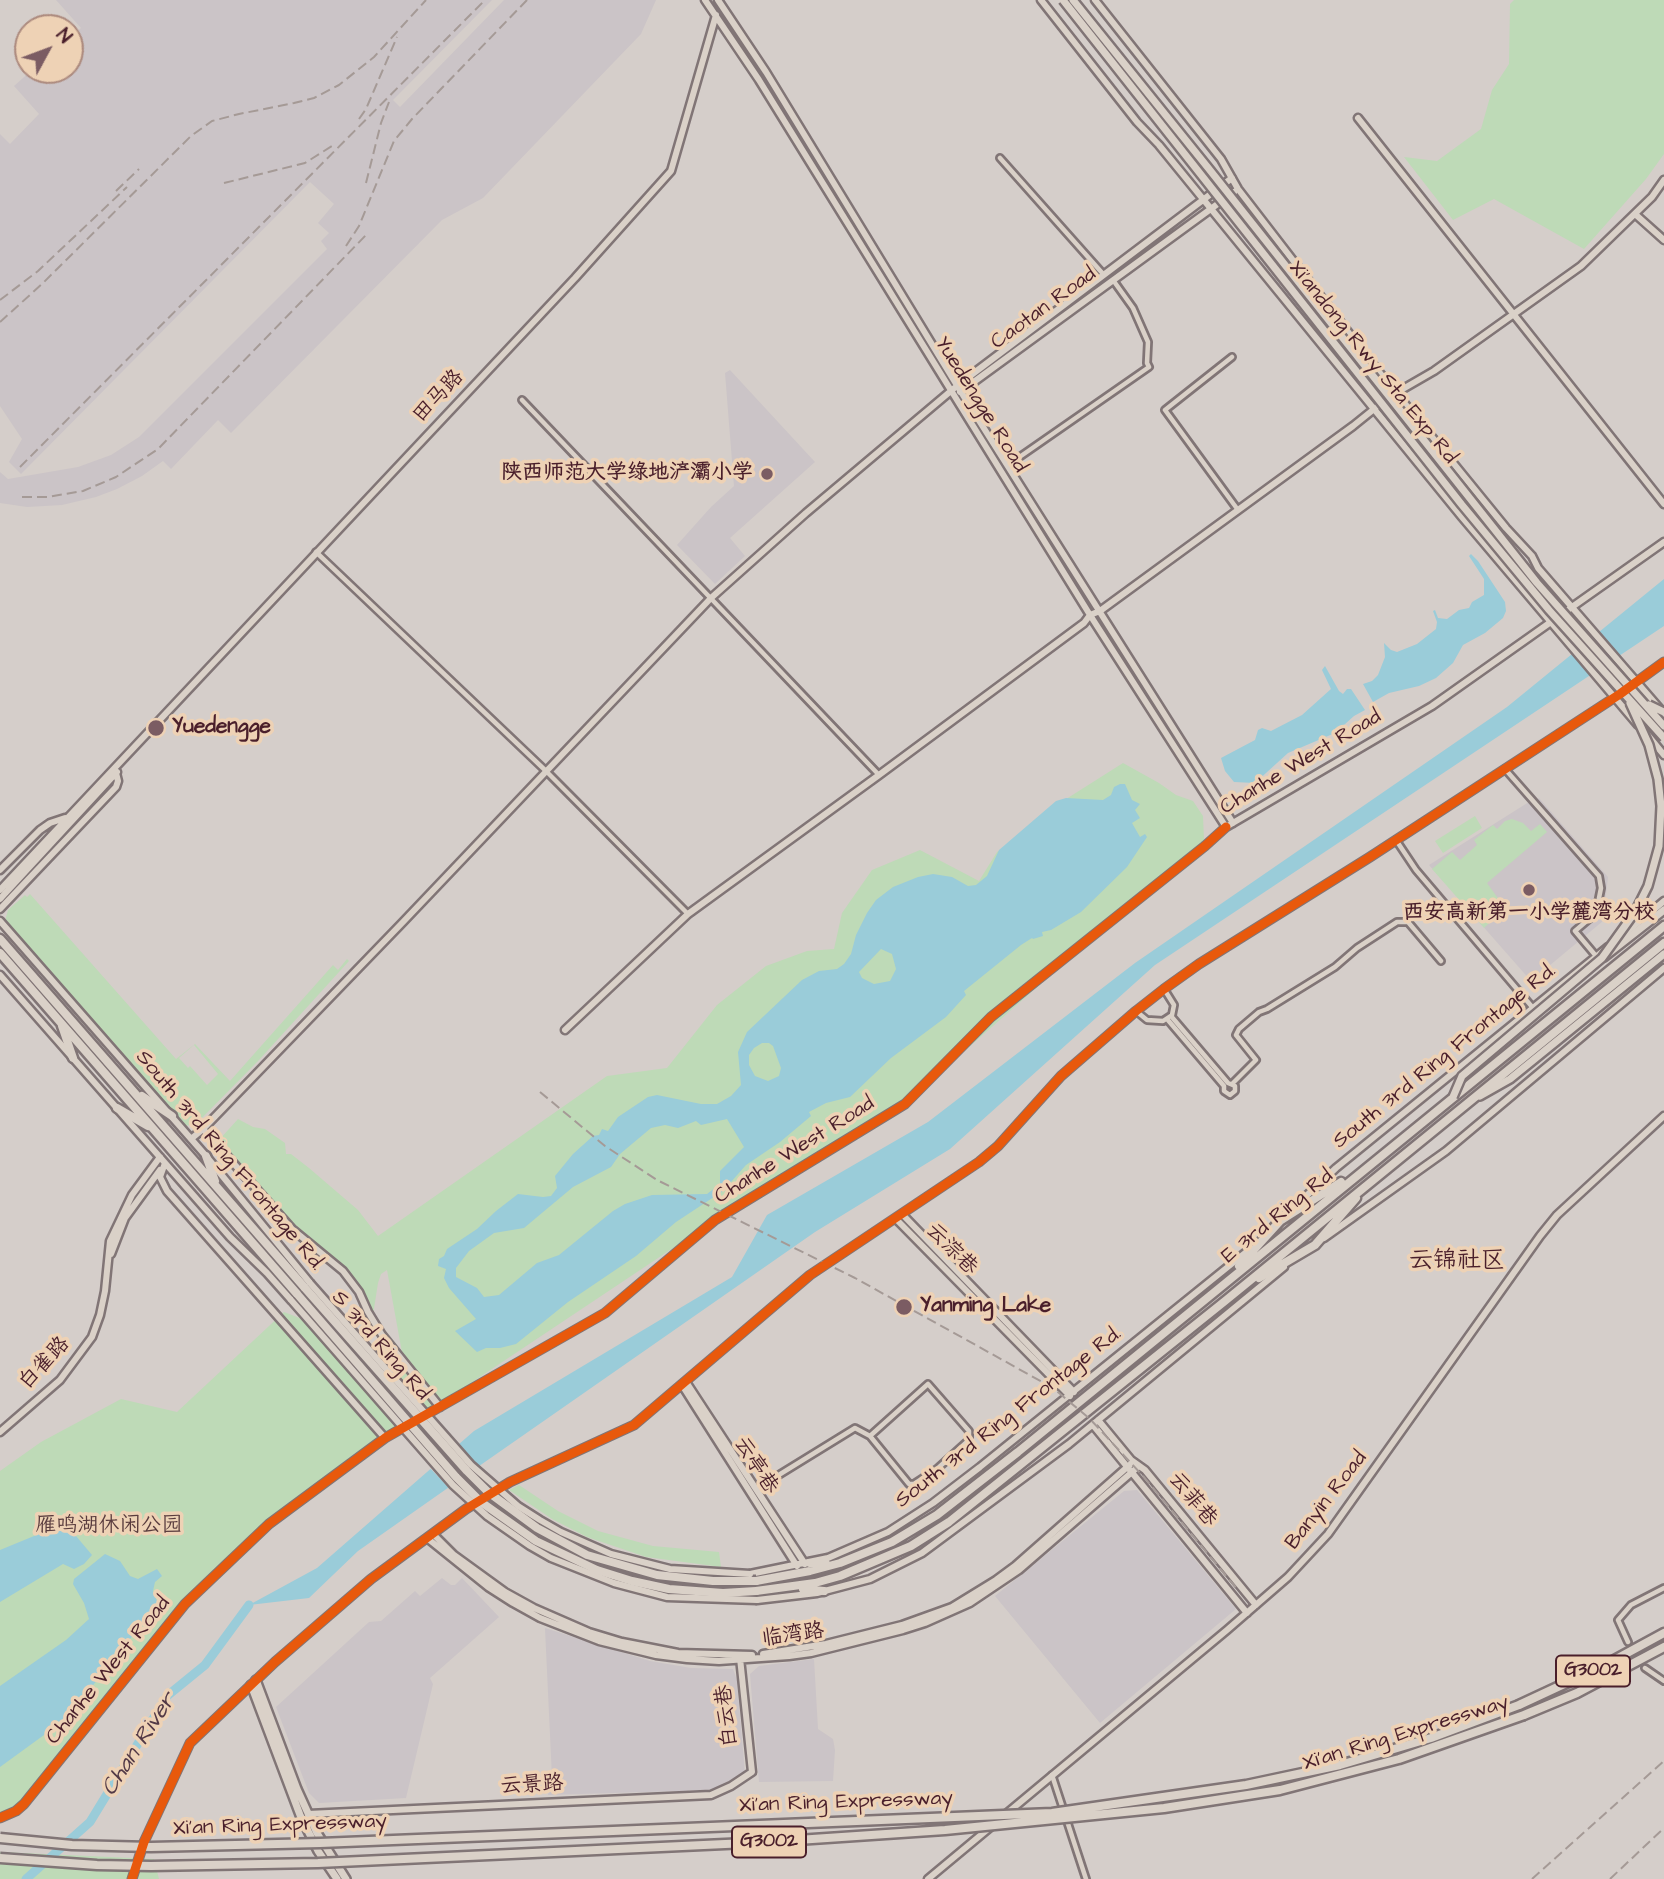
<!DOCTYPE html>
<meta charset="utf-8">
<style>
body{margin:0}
#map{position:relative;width:1664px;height:1879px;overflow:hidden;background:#d5ceca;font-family:"Architects Daughter",sans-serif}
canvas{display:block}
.north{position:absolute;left:14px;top:14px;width:70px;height:70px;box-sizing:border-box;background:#eed2b5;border:2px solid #ac8a7e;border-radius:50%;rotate:49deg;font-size:19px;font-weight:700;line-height:28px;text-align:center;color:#4a1f2b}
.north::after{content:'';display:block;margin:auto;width:24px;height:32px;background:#7b5c63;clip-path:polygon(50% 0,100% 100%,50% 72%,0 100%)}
</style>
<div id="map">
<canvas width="1664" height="1879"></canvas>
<div class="north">N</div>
</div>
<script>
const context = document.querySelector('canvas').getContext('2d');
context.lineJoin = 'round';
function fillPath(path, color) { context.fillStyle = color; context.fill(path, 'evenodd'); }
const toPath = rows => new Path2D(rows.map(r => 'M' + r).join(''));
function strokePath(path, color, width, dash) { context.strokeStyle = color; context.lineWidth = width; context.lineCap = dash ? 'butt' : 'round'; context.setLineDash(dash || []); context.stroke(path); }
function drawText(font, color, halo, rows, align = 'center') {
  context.font = font + ' "Architects Daughter","LXGW WenKai TC",sans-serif'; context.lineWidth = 7; context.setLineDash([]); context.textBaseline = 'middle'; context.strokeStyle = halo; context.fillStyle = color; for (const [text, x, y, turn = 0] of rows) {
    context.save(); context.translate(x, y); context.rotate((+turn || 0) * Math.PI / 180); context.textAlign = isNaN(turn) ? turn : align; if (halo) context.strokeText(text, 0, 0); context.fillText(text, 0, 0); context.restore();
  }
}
fillPath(toPath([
 [56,0,492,0,393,100,400,107,504,0,656,0,641,34,483,198,442,220,231,433,218,420,171,469,163,461,142,476,117,489,96,497,62,505,27,507,0,503,0,472,8,479,78,467,111,455,139,437,327,249,321,241,329,233,318,223,334,204,310,182,21,474,9,462,22,439,0,406,0,134,10,144,39,114,14,86,32,70,70,70,70,37,81,28],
 [730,370,815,462,730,538,745,556,715,584,677,545,711,507,734,486,725,373],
 [1539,798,1608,877,1603,921,1531,981,1429,865,1532,800,1534,802],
 [1137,1490,1236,1609,1100,1723,995,1596,1124,1491],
 [442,1578,451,1585,455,1585,462,1578,499,1617,430,1678,433,1684,406,1798,319,1803,309,1793,276,1707,369,1622,381,1621,415,1591,420,1596],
 [545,1628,650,1661,691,1668,733,1669,737,1680,745,1774,729,1784,711,1790,548,1795,552,1778],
 [814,1659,818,1729,833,1739,835,1750,833,1781,759,1782,750,1674,759,1666]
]), '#cbc4c7');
fillPath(toPath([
 [1514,0,1664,0,1664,154,1646,179,1584,249,1494,199,1453,220,1404,157,1437,161,1481,129,1492,90,1509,64,1510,4],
 [1123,763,1159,783,1176,795,1193,801,1203,816,1204,840,909,1100,715,1220,342,1469,269,1524,185,1604,24,1804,0,1818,0,1471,41,1442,121,1399,177,1412,284,1312,403,1358,387,1270,381,1274,378,1283,373,1315,344,1267,297,1227,219,1140,238,1119,253,1127,265,1129,285,1143,286,1154,291,1154,309,1168,358,1210,378,1236,607,1076,667,1068,717,1005,766,966,807,951,834,949,842,913,872,870,920,850,979,881,997,852,1063,801],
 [1475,816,1482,828,1443,853,1435,841],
 [1512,819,1523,823,1531,831,1540,824,1547,832,1487,883,1505,908,1484,928,1432,869,1452,852,1460,860,1477,845,1474,840,1493,825,1497,829,1505,821],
 [30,894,176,1059,195,1044,230,1081,333,965,338,970,347,959,349,961,259,1060,197,1123,186,1126,5,921,8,910,25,895,27,897],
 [194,1045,218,1074,207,1085,190,1066,188,1068,179,1058],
 [519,1485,558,1511,598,1531,653,1546,719,1552,721,1567,646,1557,587,1537,552,1519,509,1490],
 [0,1852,154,1859,159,1879,0,1879]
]), '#bedab7');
fillPath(toPath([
 [1471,554,1478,561,1505,602,1506,611,1503,618,1485,633,1463,645,1453,663,1436,678,1419,686,1389,693,1373,702,1363,684,1372,681,1378,675,1385,657,1384,643,1391,650,1397,652,1417,644,1436,629,1437,622,1433,611,1435,610,1438,618,1447,619,1459,610,1469,608,1472,602,1484,595,1484,579,1469,556],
 [1664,579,1664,626,1155,965,950,1149,815,1232,482,1464,358,1551,309,1598,249,1605,317,1568,474,1431,732,1277,767,1215,928,1122,1135,963,1507,707],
 [1325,666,1339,691,1343,694,1347,689,1351,689,1365,710,1354,716,1335,733,1288,753,1255,783,1234,782,1225,771,1221,758,1255,740,1258,730,1262,728,1271,731,1302,715,1331,689,1322,670],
 [1120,784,1125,784,1132,800,1140,804,1135,810,1140,818,1132,823,1140,837,1145,834,1147,837,1127,867,1081,912,1051,930,1042,932,1043,936,1033,939,1032,938,1021,945,964,991,966,995,946,1017,891,1058,850,1097,826,1103,809,1112,811,1116,780,1142,746,1165,723,1191,676,1222,636,1256,568,1302,516,1344,500,1348,486,1348,477,1352,455,1331,476,1319,449,1288,444,1278,446,1269,438,1266,439,1259,444,1256,447,1249,477,1229,496,1211,518,1194,543,1197,551,1196,557,1188,555,1176,573,1154,593,1136,599,1135,602,1129,608,1131,618,1117,648,1097,657,1095,701,1104,717,1104,731,1096,741,1085,738,1052,747,1032,802,980,819,971,837,969,844,964,851,954,856,935,867,913,876,900,893,887,918,877,933,874,952,877,968,886,976,885,987,876,999,850,1056,801,1066,798,1103,800,1111,795,1114,787],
 [881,949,892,954,896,969,890,981,874,984,862,978,859,972],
 [762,1043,769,1043,773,1046,781,1068,779,1076,768,1081,755,1076,749,1065,749,1055,754,1048],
 [727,1119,744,1147,720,1171,720,1184,707,1194,652,1195,625,1204,613,1211,559,1255,537,1263,499,1295,484,1297,477,1288,456,1277,456,1268,469,1251,494,1233,524,1228,573,1187,611,1167,620,1154,651,1128,665,1125,678,1128,696,1121,701,1125],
 [56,1527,76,1536,92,1555,84,1564,74,1569,63,1564,0,1602,0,1550],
 [105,1554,120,1561,130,1576,138,1579,157,1569,162,1576,155,1582,153,1591,158,1604,66,1719,0,1767,0,1686,66,1640,89,1619,84,1603,73,1584,74,1579]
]), '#9accd9');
fillPath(toPath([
 [456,1442,481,1469,451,1490,428,1466]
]), '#d5ceca');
strokePath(toPath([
 [26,1879,90,1822,167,1696,205,1665,249,1605]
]), '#9accd9', 9);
strokePath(toPath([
 [1628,1642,1645,1668]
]), '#b9abaa', 4.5, [4.5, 2]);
const street = toPath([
 [1000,158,1104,275],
 [1232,357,1165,410,1238,510],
 [522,400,879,775],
 [1008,465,1149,367,1147,363,1148,342,1133,308,1113,280],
 [316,552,546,771,688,914],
 [1505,769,1599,876,1601,888,1596,913,1575,931,1596,956],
 [1396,840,1416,870,1533,1008],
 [1136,1011,1147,1020,1163,1021,1172,1015,1174,1005,1164,989],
 [1167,1019,1224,1086,1224,1091,1230,1095,1235,1091,1235,1086,1228,1083,1171,1016],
 [1232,1084,1256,1060,1236,1035,1239,1029,1259,1012,1267,1009,1335,967,1357,948,1397,922,1408,922,1441,961],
 [756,1489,855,1428,870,1436,928,1384,969,1431,969,1440,937,1469,914,1484,909,1484,870,1436],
 [1628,1642,1618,1620,1631,1605,1664,1588],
 [1645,1668,1664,1681],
 [1052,1775,1086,1879]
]);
const secondary = toPath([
 [705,0,759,80,1090,615,1226,827],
 [718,0,766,72,961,392,1233,823],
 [1041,0,1137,122,1159,145,1462,517,1638,725],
 [1095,0,1221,159,1238,189,1379,372,1506,528,1532,556,1538,568,1660,709],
 [1358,118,1664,504],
 [1635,214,1664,240],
 [960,392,1234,192],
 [1646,733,1664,755],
 [0,870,40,830,50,823,65,818],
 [0,890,575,278,671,171,716,15],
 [0,899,117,772],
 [0,909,116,787,118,781,116,773],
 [0,921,206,1156,310,1283],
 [1617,940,1664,901],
 [0,975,230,1237,267,1273,291,1300],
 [565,1030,688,914,879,775,1084,623,1090,615,1100,611,1353,426,1389,397,1434,371,1581,266,1652,197,1664,180],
 [203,1129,292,1229,343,1271,359,1292,368,1312,382,1335,440,1407],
 [191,1139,203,1129,403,922,711,598,806,513,958,385,1232,178],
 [165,1163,160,1177,167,1191,385,1438],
 [1288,1213,1336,1168,1608,947],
 [902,1214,1074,1392],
 [896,1219,1070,1396],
 [1324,1238,1446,1151,1664,968],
 [111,1254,125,1218,160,1170],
 [686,1382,805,1564],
 [682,1385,797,1566],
 [1098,1420,1131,1460,1145,1470,1256,1605],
 [1093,1425,1247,1613],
 [0,1432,60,1380,92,1337,100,1315,105,1291,110,1241,132,1195,160,1157],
 [433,1534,454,1555,505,1592,534,1608,589,1632,622,1642,678,1653,752,1655],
 [427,1538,488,1587,513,1603,540,1618,599,1641,656,1655,687,1659,719,1661,789,1656,811,1653,903,1630,925,1623,970,1603,1019,1570,1139,1466],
 [750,1574,828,1558,888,1532,933,1503,980,1467,1250,1249],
 [757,1600,817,1593,870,1579,922,1553,1069,1444,1284,1267],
 [763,1654,826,1644,902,1625,952,1607,996,1580,1015,1566,1133,1462],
 [308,1814,711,1795,731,1786,752,1772,740,1658],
 [0,1818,16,1811,24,1804,185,1604,269,1524,385,1438,605,1313,715,1220,905,1104,991,1017,1205,846,1226,827,1432,706,1664,542],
 [132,1879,144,1842,190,1743,275,1662,371,1579,466,1509,510,1482,634,1425,810,1275,979,1162,998,1146,1061,1076,1136,1011,1164,989,1199,964,1370,857,1620,694,1664,662],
 [928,1879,1227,1630,1288,1577,1328,1534,1540,1236,1557,1215,1664,1116]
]);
const primary = toPath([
 [1604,957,1664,910],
 [1480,1096,1510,1079,1664,954],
 [256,1680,297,1789,317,1833,346,1879],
 [251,1685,300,1815,318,1851,337,1879]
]);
const highway = toPath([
 [0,939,305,1288],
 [0,953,298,1295],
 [62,1026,73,1058],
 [142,1096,172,1116],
 [117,1108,148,1126],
 [206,1156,215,1181],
 [1239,1266,1280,1221,1341,1182],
 [1259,1278,1315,1245,1356,1198],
 [810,1563,826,1564],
 [756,1581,810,1571,840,1563,892,1542,937,1515,1018,1452,1664,926],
 [803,1589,824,1591],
 [756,1591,815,1583,840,1576,911,1546,949,1522,1225,1301,1664,943],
 [1519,1705,1607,1664,1664,1633],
 [1524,1715,1577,1693,1664,1647]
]);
strokePath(street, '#817576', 10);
strokePath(secondary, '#817576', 11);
strokePath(primary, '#817576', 12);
strokePath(highway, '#817576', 13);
strokePath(street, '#dad1c8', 4.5);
strokePath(secondary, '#dad1c8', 6);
strokePath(primary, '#dad1c8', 7);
strokePath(highway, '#dad1c8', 8);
strokePath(toPath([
 [359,119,366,109,397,37],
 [224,183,305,163,332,146],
 [366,183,381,123,389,102],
 [116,191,139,169],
 [346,246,359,226,394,141,412,119,527,0],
 [0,300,38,271,127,187],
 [0,322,42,284,191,136,212,121,239,114,294,103,314,98,339,85,374,57,426,0],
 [20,467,485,0],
 [22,497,47,497,83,491,116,477,158,449,367,234],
 [540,1092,605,1146,657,1180,855,1278,1053,1388,1090,1419,1143,1476,1238,1590],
 [1532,1879,1664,1761],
 [1610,1879,1664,1828]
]), '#a59a96', 2, [10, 5]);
const secondaryBridge = toPath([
 [310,1283,471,1465,518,1506,540,1520,561,1532,611,1554,670,1569,750,1574],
 [291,1300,453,1485,487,1516,530,1546,551,1558,614,1583,667,1597,757,1600]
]);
const primaryBridge = toPath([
 [1063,0,1462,505,1549,610,1664,738],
 [1073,0,1209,169,1537,583,1664,726],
 [1649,705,1664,712],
 [1453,1097,1462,1076,1602,958,1635,912,1648,886,1659,846,1661,806,1658,779,1649,745,1630,703]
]);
const highwayBridge = toPath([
 [305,1288,467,1471,488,1492,537,1528,587,1555,657,1575,713,1581,756,1581],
 [298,1295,456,1477,481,1502,536,1541,597,1570,632,1581,669,1589,723,1593,756,1591],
 [0,1838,72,1845,151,1847,320,1843,1052,1813,1246,1785,1340,1765,1431,1738,1519,1705],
 [0,1858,97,1865,151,1866,318,1863,768,1842,945,1830,1164,1808,1280,1790,1399,1759,1524,1715]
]);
strokePath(secondaryBridge, '#817576', 11, []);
strokePath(primaryBridge, '#817576', 12, []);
strokePath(highwayBridge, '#817576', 13, []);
strokePath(secondaryBridge, '#dad1c8', 6);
strokePath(primaryBridge, '#dad1c8', 7);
strokePath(highwayBridge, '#dad1c8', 8);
strokePath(toPath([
 [0,1818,16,1811,24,1804,185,1604,269,1524,385,1438,605,1313,715,1220,905,1104,991,1017,1205,846,1226,827],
 [132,1879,144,1842,190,1743,275,1662,371,1579,466,1509,510,1482,634,1425,810,1275,979,1162,998,1146,1061,1076,1136,1011,1164,989,1199,964,1370,857,1620,694,1664,662]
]), '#e8590c', 9);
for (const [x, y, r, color] of [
 [767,474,7,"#7b5c63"],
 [156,728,9,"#7b5c63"],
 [1529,890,7,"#7b5c63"],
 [904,1307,9,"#7b5c63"]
]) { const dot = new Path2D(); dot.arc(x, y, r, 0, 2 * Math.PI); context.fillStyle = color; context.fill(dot); strokePath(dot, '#eed2b5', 2.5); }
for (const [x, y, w] of [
 [1593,1671,74],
 [769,1842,74]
]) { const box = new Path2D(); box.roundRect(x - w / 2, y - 15.5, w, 31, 5); context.fillStyle = '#eed2b5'; context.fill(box); strokePath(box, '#4a1f2b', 2); }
drawText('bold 19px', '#4a1f2b', null, [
 ["G3002",1593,1671],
 ["G3002",769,1842]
]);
drawText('21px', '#4a1f2b', '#eed2b5', [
 ["Caotan Road",1044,309,-36],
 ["Xi'andong Rwy Sta Exp Rd",1372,363,51],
 ["田马路",439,397,-47],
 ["Yuedengge Road",980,405,58],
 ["Chanhe West Road",1301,763,-31],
 ["South 3rd Ring Frontage Rd.",1445,1057,-39],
 ["Chanhe West Road",795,1151,-32],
 ["South 3rd Ring Frontage Rd.",229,1161,50],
 ["E 3rd Ring Rd",1278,1217,-39],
 ["云淙巷",951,1250,45],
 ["S 3rd Ring Rd",380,1346,49],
 ["白雀路",45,1364,-47],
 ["South 3rd Ring Frontage Rd.",1009,1418,-38],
 ["云亭巷",755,1466,57],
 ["云菲巷",1192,1500,50],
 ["Banyin Road",1327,1501,-52],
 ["临湾路",793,1636,-8],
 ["Chanhe West Road",109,1671,-51],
 ["白云巷",728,1716,-96],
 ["Xi'an Ring Expressway",1406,1734,-17],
 ["云景路",532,1786,-3],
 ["Xi'an Ring Expressway",846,1803,-2],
 ["Xi'an Ring Expressway",280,1826,-2]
]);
drawText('bold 21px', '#4a1f2b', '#eed2b5', [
 ["陕西师范大学绿地浐灞小学",753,474,"right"],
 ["Yuedengge",172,728],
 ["西安高新第一小学麓湾分校",1529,914,"center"],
 ["Yanming Lake",920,1307]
], 'left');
drawText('21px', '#593c3e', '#eed2b5', [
 ["雁鸣湖休闲公园",109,1527]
]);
drawText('italic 23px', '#523946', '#eed2b5', [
 ["Chan River",140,1745,-57]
]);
drawText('24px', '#4a1f2b', '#eed2b5', [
 ["云锦社区",1457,1262]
]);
</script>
